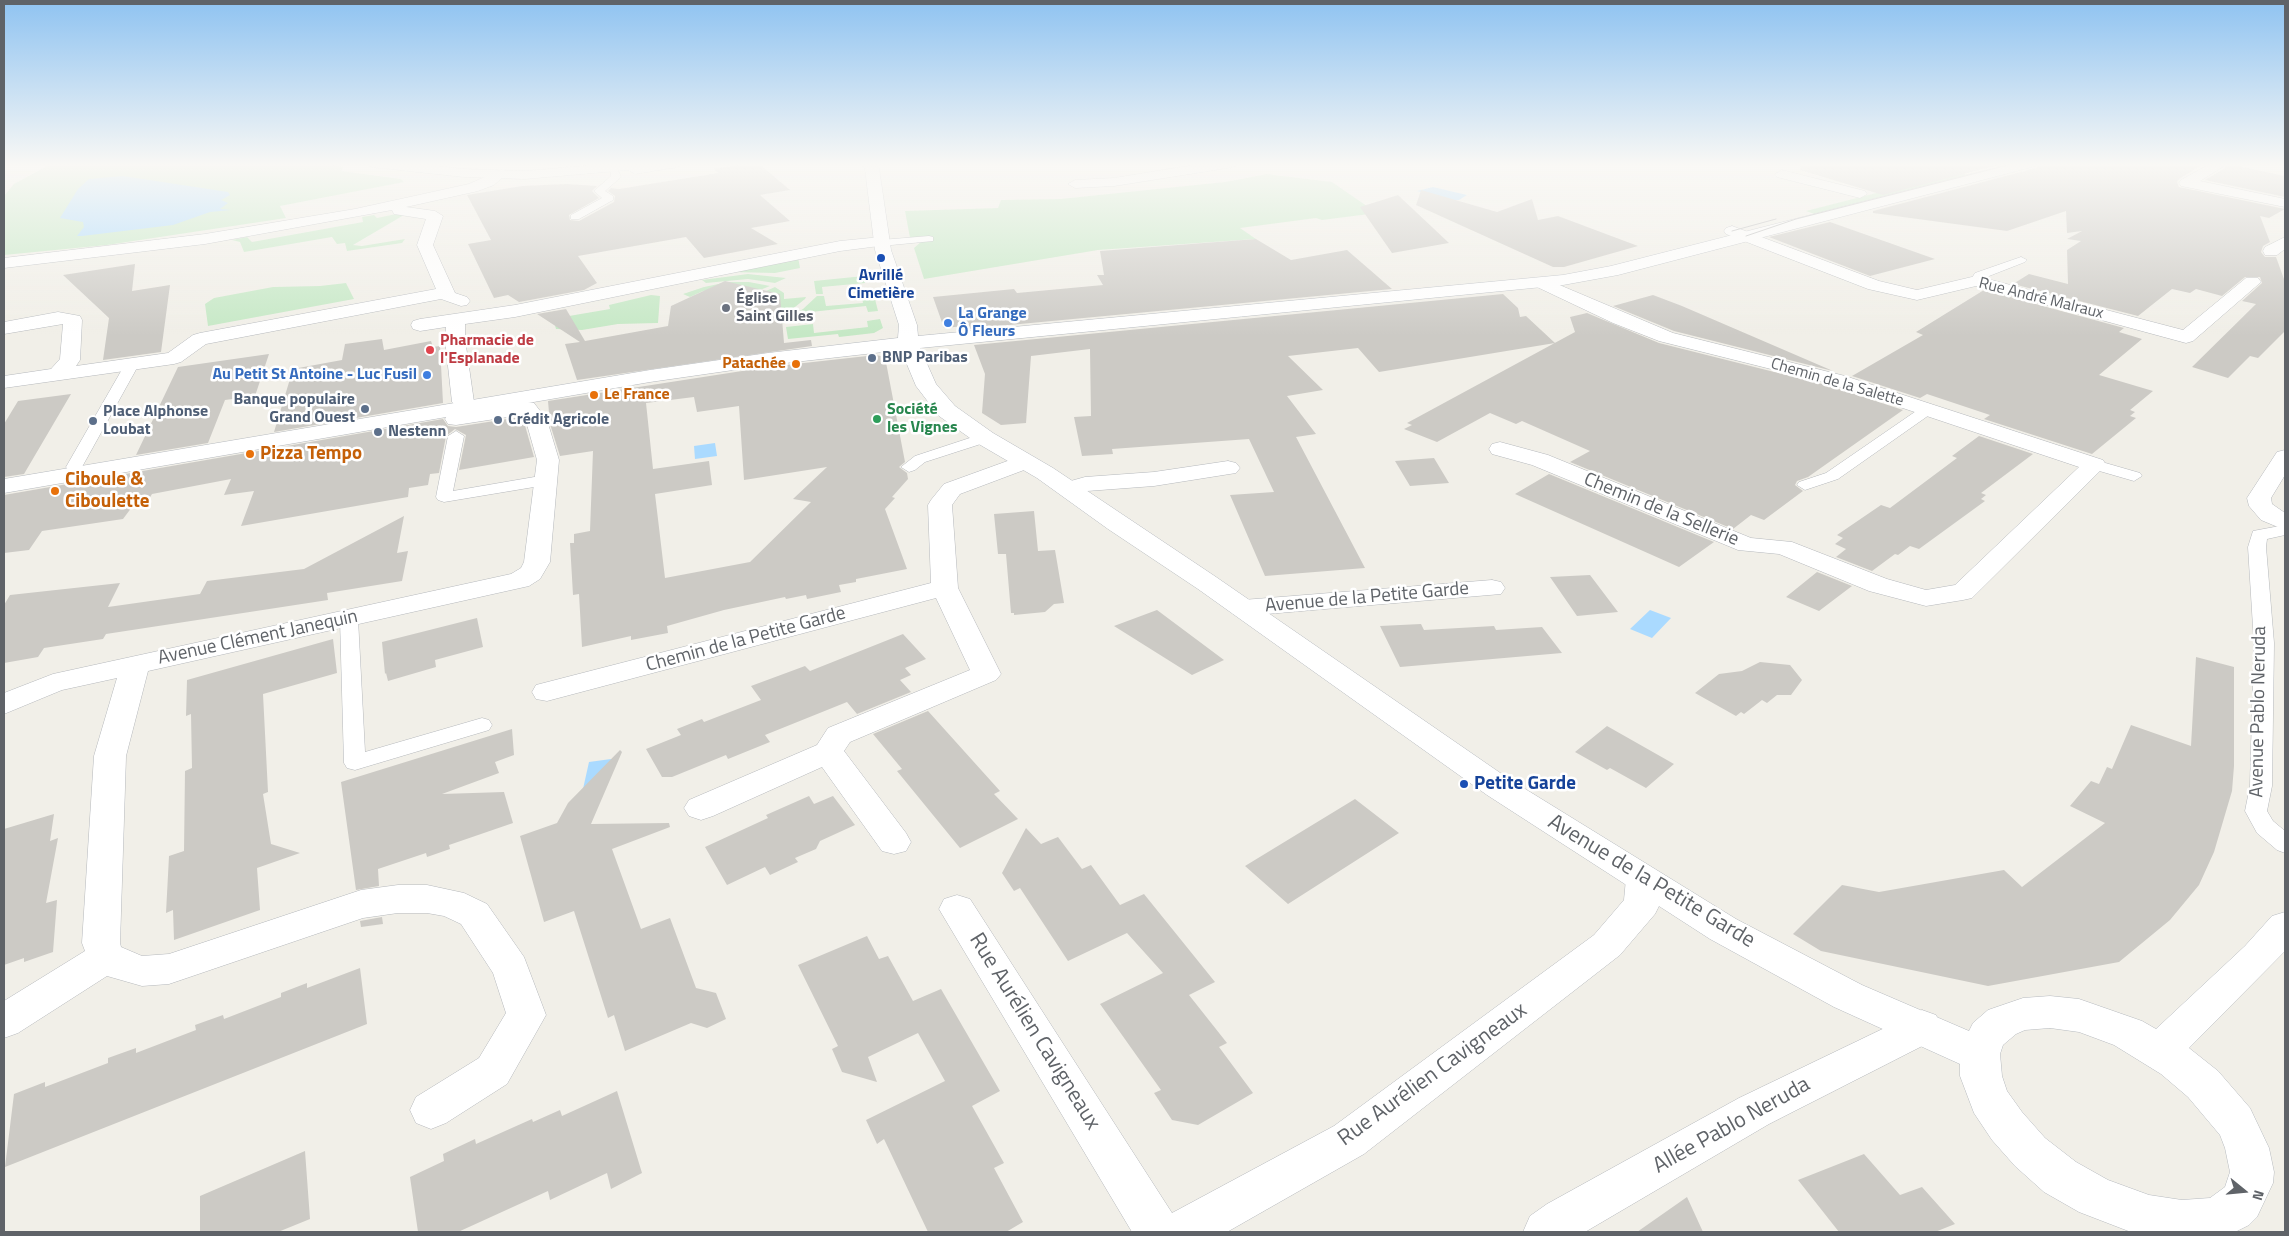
<!DOCTYPE html>
<meta charset="utf-8">
<style>
body{margin:0}
#map{position:relative;width:2289px;height:1236px;overflow:hidden;background:#f1efe8;font-family:"Titillium Web",sans-serif}
canvas{display:block}
.frame{position:absolute;inset:0;border:5px solid #5f6368;pointer-events:none}
.north{position:absolute;left:2219px;top:1166px;width:50px;height:50px;-webkit-text-stroke:4px #fff;paint-order:stroke;rotate:107deg;font-size:14px;font-weight:700;line-height:20px;text-align:center;color:#5f6368}
.north::after{content:'';display:block;margin:auto;width:18px;height:22px;background:#5f6368;clip-path:polygon(50% 0,100% 100%,50% 72%,0 100%)}
</style>
<div id="map">
<canvas width="2289" height="1236"></canvas>
<div class="frame"></div>
<div class="north">N</div>
</div>
<script>
const context = document.querySelector('canvas').getContext('2d');
context.lineJoin = 'round';
function fillPath(path, color) { context.fillStyle = color; context.fill(path, 'evenodd'); }
const toPath = rows => new Path2D(rows.map(r => 'M' + r).join(''));
function strokePath(path, color, width, dash) { context.strokeStyle = color; context.lineWidth = width; context.lineCap = dash ? 'butt' : 'round'; context.setLineDash(dash || []); context.stroke(path); }
function drawText(font, color, halo, rows, align = 'center') {
  context.font = font + ' "Titillium Web",sans-serif'; context.lineWidth = 5; context.setLineDash([]); context.textBaseline = 'middle'; context.strokeStyle = halo; context.fillStyle = color; for (const [text, x, y, turn = 0] of rows) {
    context.save(); context.translate(x, y); context.rotate((+turn || 0) * Math.PI / 180); context.textAlign = isNaN(turn) ? turn : align; if (halo) context.strokeText(text, 0, 0); context.fillText(text, 0, 0); context.restore();
  }
}
fillPath(toPath([
 [42,163,321,163,344,167,341,171,401,179,404,182,280,206,286,218,107,245,4,255,4,196,14,184,47,166],
 [1958,172,1970,176,1817,215,1806,211],
 [1267,174,1332,182,1377,213,1322,220,1316,218,1240,228,1256,239,1098,250,924,279,914,248,922,241,910,238,905,211,998,208,1001,200,1060,199,1225,182],
 [396,214,404,215,353,245,362,246,405,239,402,243,347,251,345,243,337,244,332,237,244,252,240,242,232,240,247,237,252,242,363,222,362,217,374,215,377,218],
 [798,257,800,268,775,273,731,272],
 [748,274,786,278,775,283,748,279,706,283,702,280],
 [864,276,865,283,822,287,823,294,816,294,814,281],
 [728,282,749,282,770,286,760,290,748,287,703,291,690,297,683,294,704,287],
 [346,283,354,299,208,326,205,304,214,298,273,287,320,286],
 [775,287,784,293,784,299,806,297,805,299,795,307,756,326,766,291],
 [651,295,660,296,658,323,618,324,582,330,556,329,552,315,569,316,610,309,609,305],
 [874,295,878,311,868,312,866,306,811,312,812,320,776,324,803,309,817,296,824,296,826,306,863,303,862,297],
 [880,319,883,328,874,333,839,337,838,334,788,339,786,327,813,324,814,333,868,327,867,321]
]), '#c5e8c5');
fillPath(toPath([
 [123,176,228,192,230,195,221,200,228,203,220,209,231,210,210,212,173,225,82,236,77,236,84,227,83,222,60,218,78,189,89,179],
 [1433,187,1467,195,1459,200,1452,200,1417,191],
 [715,443,717,456,695,459,694,446],
 [1650,610,1671,618,1652,638,1630,629],
 [611,759,606,786,583,789,589,762]
]), '#aadaff');
fillPath(toPath([
 [752,163,758,163,790,190,760,195,790,221,751,228,778,244,704,258,686,237,578,256,597,283,584,290,519,302,508,295,494,298,468,244,491,240,467,195,522,186,567,184,597,186,592,191,599,198,569,215,570,220,579,221,614,202,615,196,608,191,611,188,619,189,718,173,714,169],
 [1801,163,2006,163,1883,195,1800,170],
 [2040,163,2205,163,2179,179,2177,182,2179,187,2285,209,2269,218,2260,216,2270,242,2263,246,2261,252,2265,257,2276,257,2284,279,2285,278,2285,331,2258,358,2250,356,2228,378,2192,367,2256,304,2242,301,2262,283,2260,277,2245,277,2222,296,2196,289,2190,293,2172,289,2138,316,2013,284,2029,274,2068,284,2067,250,2081,241,2067,239,2082,231,2067,233,2066,211,2007,231,1873,213,1873,211,2036,168],
 [2224,163,2285,176,2285,197,2205,180,2225,168],
 [1421,190,1497,212,1532,199,1538,220,1558,216,1638,246,1564,267,1553,267,1416,205],
 [1398,195,1449,243,1392,253,1360,207],
 [1830,222,1935,259,1870,276,1769,237],
 [1256,239,1291,260,1347,250,1392,289,967,329,965,326,944,328,933,297,1014,289,1017,293,1103,285,1097,275,1104,275,1100,251],
 [135,264,132,291,170,285,161,352,103,360,109,318,63,275],
 [725,281,780,294,784,343,811,340,812,346,577,380,565,344,580,342,537,314,566,309,585,341,668,326,671,306],
 [1984,290,2124,328,2119,332,2142,339,2099,375,2153,391,2130,410,2135,412,2130,416,2136,418,2092,454,1984,419,1990,415,1927,394,1920,398,1852,376,1923,335,1916,332],
 [1503,294,1518,308,1520,317,1526,316,1555,343,1379,372,1358,348,1288,356,1323,390,1287,396,1316,434,1296,437,1365,568,1265,576,1230,495,1274,492,1249,439,1112,449,1113,454,1082,456,1074,417,1091,416,1090,349,1031,356,1026,423,1001,425,982,413,985,374,974,345],
 [1653,295,1682,306,1833,371,1674,331,1613,306],
 [1587,313,1659,343,1830,386,1903,410,1808,477,1797,481,1795,485,1803,491,1764,520,1751,515,1733,529,1570,462,1590,451,1522,421,1516,424,1490,413,1437,442,1404,429,1412,425,1407,423,1575,332,1570,317],
 [382,339,384,350,431,341,433,347,440,346,443,403,274,432,293,369,342,360,345,344],
 [269,354,255,396,225,400,208,443,136,455,178,367],
 [876,355,885,357,905,462,899,467,907,473,908,479,892,497,895,498,885,509,907,569,856,579,856,582,839,585,841,592,807,599,806,595,786,599,785,597,724,610,667,626,668,633,631,640,631,636,582,647,579,594,573,595,570,543,574,543,574,534,590,531,593,451,560,456,550,424,548,401,768,367],
 [694,397,697,412,739,406,744,480,827,467,793,499,811,502,750,562,665,578,655,494,712,485,709,461,653,469,646,403],
 [71,394,24,474,4,477,4,424,18,401],
 [520,417,524,422,534,457,459,470,466,435,455,429,446,436,439,473,430,474,428,485,409,488,408,497,241,526,254,491,224,495,231,479,152,494,147,502,135,503,123,519,42,531,29,550,4,553,4,495,443,419,448,426,456,427],
 [1979,436,2033,454,1981,493,1986,495,1981,499,1985,501,1919,549,1910,546,1898,555,1895,554,1872,571,1836,557,1846,549,1835,544,1843,538,1837,535,1881,505,1890,508,1957,458,1952,456],
 [1434,458,1449,483,1410,486,1395,461],
 [1549,474,1714,542,1679,567,1515,494],
 [1034,511,1038,551,1055,550,1064,603,1054,604,1045,612,1014,615,1014,613,1011,613,1006,554,998,554,994,514],
 [404,516,397,553,408,551,402,581,327,593,328,600,106,634,103,639,44,648,38,657,4,663,4,605,10,595,120,583,108,607,200,594,207,581,304,569],
 [1817,572,1852,586,1819,611,1786,597],
 [1590,575,1618,612,1577,616,1550,577],
 [1157,610,1224,660,1192,675,1114,626],
 [477,618,483,647,435,660,436,667,388,681,386,673,385,674,382,642],
 [1421,624,1424,630,1494,626,1496,630,1542,627,1562,653,1400,667,1380,626],
 [903,634,926,659,905,668,911,675,900,680,911,692,857,714,847,702,765,735,770,742,728,759,726,755,672,777,662,777,646,749,681,735,677,729,702,719,704,722,761,700,751,686,805,666,810,671],
 [333,639,337,673,263,694,268,792,263,794,271,844,300,853,257,868,260,910,174,940,173,910,166,913,169,856,184,851,185,771,192,768,191,714,186,716,187,680],
 [2196,657,2234,667,2234,766,2232,791,2214,852,2199,885,2170,920,2119,962,1988,986,1821,951,1793,934,1842,885,1879,892,2004,870,2022,887,2105,823,2070,806,2091,781,2099,784,2107,767,2112,769,2131,725,2191,746],
 [1760,662,1790,665,1802,680,1791,695,1777,695,1767,703,1762,700,1744,714,1741,712,1736,716,1695,693,1719,674,1742,671],
 [928,711,1000,791,994,794,1018,819,960,848,897,771,902,769,873,734],
 [1607,726,1674,764,1646,788,1610,768,1607,770,1575,752],
 [512,729,514,755,495,762,499,773,442,794,504,792,513,823,449,845,450,849,427,857,426,853,378,869,379,886,356,890,341,782],
 [620,750,622,752,591,824,669,823,670,827,612,849,641,929,670,918,696,988,716,993,726,1019,707,1028,691,1023,625,1051,614,1015,608,1018,574,911,544,922,520,836,557,823,568,803],
 [809,796,814,804,833,796,855,825,820,841,816,849,795,858,798,862,770,875,765,867,727,885,705,847,768,818,766,815],
 [1355,799,1399,833,1288,904,1245,866],
 [54,814,50,841,58,838,46,903,57,900,53,952,24,962,24,958,4,965,4,829],
 [1026,828,1041,844,1058,837,1082,869,1091,865,1120,905,1144,894,1215,982,1189,995,1227,1043,1219,1047,1253,1093,1198,1125,1172,1120,1154,1093,1161,1090,1100,1004,1163,973,1127,933,1068,961,1020,888,1014,891,1002,873],
 [382,917,383,924,361,927,360,921],
 [867,936,879,959,888,956,913,1001,941,989,1000,1091,972,1106,1004,1163,994,1168,1023,1222,1006,1232,928,1232,884,1139,877,1144,866,1120,945,1081,918,1033,868,1057,877,1082,842,1072,832,1049,838,1046,798,965],
 [360,968,367,1024,5,1167,14,1094,45,1082,45,1087,108,1063,108,1058,136,1048,136,1053,196,1030,195,1025,223,1015,224,1019,281,997,281,993,307,983,307,988],
 [617,1091,642,1173,611,1189,607,1173,550,1200,548,1191,458,1232,418,1232,410,1177,444,1161,443,1154,475,1139,476,1144,532,1119,533,1122,560,1110,562,1116],
 [305,1151,310,1219,278,1232,200,1232,200,1196],
 [1864,1154,1900,1195,1922,1187,1955,1224,1935,1232,1839,1232,1798,1180],
 [1687,1197,1703,1232,1637,1232]
]), '#cccac5');
const lane = toPath([
 [610,166,616,166,621,177,605,191,613,196,613,200,579,219,571,219,571,215,602,198,594,191,611,176,610,166],
 [929,236,933,237,933,241,881,246,875,243,881,240,929,236],
 [2021,257,2027,260,2025,262,1984,278,1980,284,1972,284,1970,281,1975,273,2021,257],
 [131,362,138,366,82,467,74,472,68,470,66,467,124,366,131,362],
 [1927,406,1934,410,1932,413,1838,479,1805,490,1797,485,1799,482,1826,473,1922,407,1927,406],
 [456,431,464,436,453,491,546,475,554,480,546,485,444,502,438,500,436,497,448,436,456,431],
 [985,433,990,435,993,438,990,441,925,462,915,470,909,472,901,467,915,456,985,433],
 [2095,460,2140,473,2142,476,2134,481,2089,468,2087,465,2089,462,2095,460],
 [2285,525,2285,535,2267,539,2266,547,2274,643,2272,786,2267,811,2273,821,2285,831,2285,853,2277,850,2257,833,2245,811,2250,786,2254,643,2248,547,2253,531,2285,525],
 [349,613,356,615,358,619,365,752,482,718,489,720,492,725,489,730,355,770,347,768,344,763,340,619,342,615,349,613]
]);
const street = toPath([
 [1206,163,1241,163,1234,167,1114,186,1075,188,1068,184,1075,180,1114,178,1206,163],
 [2207,163,2222,163,2224,166,2200,181,2285,199,2285,207,2181,186,2179,183,2181,180,2208,165,2207,163],
 [1782,170,1865,191,1867,194,1860,198,1777,177,1775,174,1782,170],
 [498,171,505,175,494,185,478,191,406,207,435,211,443,216,433,245,455,293,467,297,470,301,467,305,461,306,441,299,206,344,181,362,174,364,4,388,4,376,51,369,60,359,63,324,4,334,4,322,58,312,80,316,82,320,80,360,76,366,168,353,193,335,200,333,436,289,417,245,426,219,394,214,392,210,205,244,4,268,4,258,205,234,355,209,469,184,498,171],
 [1732,226,1879,281,1917,290,1976,276,2183,330,2246,278,2258,278,2261,282,2193,341,2186,343,1976,286,1917,300,1868,289,1726,234,1724,231,1726,228,1732,226],
 [881,237,889,242,887,245,840,251,515,317,465,324,465,339,474,402,470,406,463,408,456,406,452,402,445,339,446,327,420,331,413,329,411,325,413,321,420,319,515,305,840,241,881,237],
 [2285,237,2285,249,2277,255,2265,255,2263,251,2265,247,2285,237],
 [1543,278,1673,333,1845,376,2103,460,2106,465,1972,598,1963,600,1926,606,1869,591,1779,554,1738,550,1532,465,1492,454,1489,449,1492,444,1500,442,1548,455,1751,538,1792,542,1887,579,1926,590,1955,585,2079,467,1831,384,1659,341,1613,323,1537,287,1534,283,1537,279,1543,278],
 [526,402,534,403,547,420,559,460,550,562,540,579,529,586,520,588,148,671,126,756,120,943,121,947,142,956,169,954,361,890,398,885,427,885,464,893,487,904,524,957,546,1015,507,1084,446,1123,431,1129,416,1123,410,1110,416,1097,479,1058,506,1013,493,973,461,924,444,916,427,913,398,913,363,918,169,984,142,986,107,976,18,1033,4,1038,4,1001,85,951,82,943,94,756,117,678,62,690,4,714,4,693,53,674,511,574,521,568,524,562,537,460,526,421,521,415,456,425,448,424,445,419,448,414,456,413,526,402],
 [2285,450,2285,475,2271,498,2272,504,2285,513,2285,530,2261,520,2249,506,2247,498,2277,452,2285,450],
 [1024,455,1032,457,1035,462,1032,467,960,494,952,505,958,588,1001,674,996,680,850,742,844,751,906,833,911,842,906,851,894,854,882,851,822,767,713,816,701,820,689,816,684,808,689,800,817,745,828,728,970,670,936,598,547,701,536,699,532,692,536,685,931,583,928,505,931,500,944,484,1024,455],
 [1228,461,1236,463,1240,468,1236,473,1154,486,1087,491,1068,496,1060,494,1056,489,1060,484,1085,477,1154,472,1228,461],
 [1492,580,1501,582,1505,588,1501,594,1243,616,1233,614,1229,608,1233,602,1243,600,1492,580],
 [1644,866,1656,870,1662,879,1660,904,1655,914,1620,955,1364,1154,1227,1232,1132,1232,939,909,944,899,957,895,970,899,1172,1213,1334,1126,1594,935,1624,900,1626,879,1632,870,1644,866],
 [1922,1010,1936,1015,1942,1027,1936,1039,1769,1124,1585,1232,1523,1232,1530,1216,1547,1204,1739,1098,1922,1010]
]);
const secondary = toPath([
 [364,163,412,163,464,169,525,171,616,163,685,163,678,167,635,174,628,170,525,179,464,177,371,167,364,163],
 [860,163,875,163,879,168,891,250,917,325,918,336,1563,275,1611,266,2014,163,2038,163,2036,166,1618,275,1563,285,920,348,936,384,955,406,993,433,1053,468,1216,577,1509,779,1736,919,1862,985,1969,1031,1973,1023,1988,1010,2023,998,2050,996,2079,999,2142,1021,2156,1029,2245,946,2272,916,2285,912,2285,951,2189,1048,2218,1071,2250,1108,2269,1148,2274,1172,2273,1183,2257,1217,2249,1225,2235,1232,2131,1232,2079,1212,2044,1192,2015,1166,1992,1140,1974,1113,1960,1076,1960,1064,1834,1007,1710,939,1487,795,1198,589,1108,529,1037,478,977,443,939,416,916,386,901,350,768,365,650,382,4,493,4,479,650,370,768,353,898,338,899,325,875,250,865,169,860,163],
 [2050,1028,2079,1032,2114,1045,2161,1074,2188,1097,2220,1135,2225,1148,2230,1172,2225,1187,2210,1198,2182,1200,2149,1195,2108,1180,2076,1162,2045,1138,2022,1112,2007,1091,2002,1076,2000,1054,2003,1045,2016,1034,2025,1030,2050,1028]
]);
strokePath(lane, '#b5b8bc', 1);
strokePath(street, '#b5b8bc', 1);
strokePath(secondary, '#b6babf', 1);
fillPath(lane, '#fff');
fillPath(street, '#fff');
fillPath(secondary, '#fff');
strokePath(toPath([
 [1732,231,1776,219],
 [1746,236,1796,219,2016,163]
]), '#b6b7b8', 1);
const sky = context.createLinearGradient(0, 0, 0, 336);
sky.addColorStop(0, '#8fc3f1');
sky.addColorStop(0.49, '#f9f8f5');
sky.addColorStop(1, '#f9f8f500');
context.fillStyle = sky;
context.fillRect(0, 0, 2289, 336);
for (const [x, y, r, color] of [
 [881,258,5,"#1a4fb4"],
 [726,308,5,"#6b7280"],
 [948,323,5,"#3f7fe0"],
 [430,350,5,"#e0444e"],
 [872,358,5,"#5c6f8a"],
 [796,364,5,"#e8710a"],
 [427,375,5,"#3f7fe0"],
 [594,395,5,"#e8710a"],
 [365,409,5,"#5c6f8a"],
 [877,419,5,"#2e9e5b"],
 [498,420,5,"#5c6f8a"],
 [93,421,5,"#5c6f8a"],
 [378,432,5,"#5c6f8a"],
 [250,454,5,"#e8710a"],
 [55,491,5,"#e8710a"],
 [1464,784,5,"#1a4fb4"]
]) { const dot = new Path2D(); dot.arc(x, y, r, 0, 2 * Math.PI); context.fillStyle = color; context.fill(dot); strokePath(dot, '#fff', 2); }
drawText('bold 16px', '#164399', '#fff', [
 ["Avrillé",881,276],
 ["Cimetière",881,294]
]);
drawText('bold 16px', '#5b616d', '#fff', [
 ["Église",736,299],
 ["Saint Gilles",736,317]
], 'left');
drawText('16px', '#5f6368', '#fff', [
 ["Rue André Malraux",2041,299,14],
 ["Chemin de la Salette",1837,383,16]
]);
drawText('bold 16px', '#366cbe', '#fff', [
 ["La Grange",958,314],
 ["Ô Fleurs",958,332],
 ["Au Petit St Antoine - Luc Fusil",417,375,"right"]
], 'left');
drawText('bold 16px', '#be3a42', '#fff', [
 ["Pharmacie de",440,341],
 ["l'Esplanade",440,359]
], 'left');
drawText('bold 16px', '#4e5e75', '#fff', [
 ["BNP Paribas",882,358],
 ["Banque populaire",355,400,"right"],
 ["Grand Ouest",355,418,"right"],
 ["Place Alphonse",103,412],
 ["Loubat",103,430],
 ["Crédit Agricole",508,420],
 ["Nestenn",388,432]
], 'left');
drawText('bold 16px', '#c56008', '#fff', [
 ["Patachée",786,364],
 ["Le France",604,395,"left"]
], 'right');
drawText('bold 16px', '#27864d', '#fff', [
 ["Société",887,410],
 ["les Vignes",887,428]
], 'left');
drawText('bold 19px', '#c56008', '#fff', [
 ["Pizza Tempo",260,454],
 ["Ciboule &",65,480],
 ["Ciboulette",65,502]
], 'left');
drawText('19px', '#5f6368', '#fff', [
 ["Chemin de la Sellerie",1661,510,22],
 ["Avenue de la Petite Garde",1367,598,-5],
 ["Avenue Clément Janequin",258,638,-12],
 ["Chemin de la Petite Garde",746,640,-15],
 ["Avenue Pablo Neruda",2259,712,-89]
]);
drawText('bold 19px', '#164399', '#fff', [
 ["Petite Garde",1474,784]
], 'left');
drawText('22px', '#5f6368', '#fff', [
 ["Avenue de la Petite Garde",1651,882,31],
 ["Rue Aurélien Cavigneaux",1034,1032,58],
 ["Rue Aurélien Cavigneaux",1433,1075,-36],
 ["Allée Pablo Neruda",1732,1126,-29]
]);
</script>
